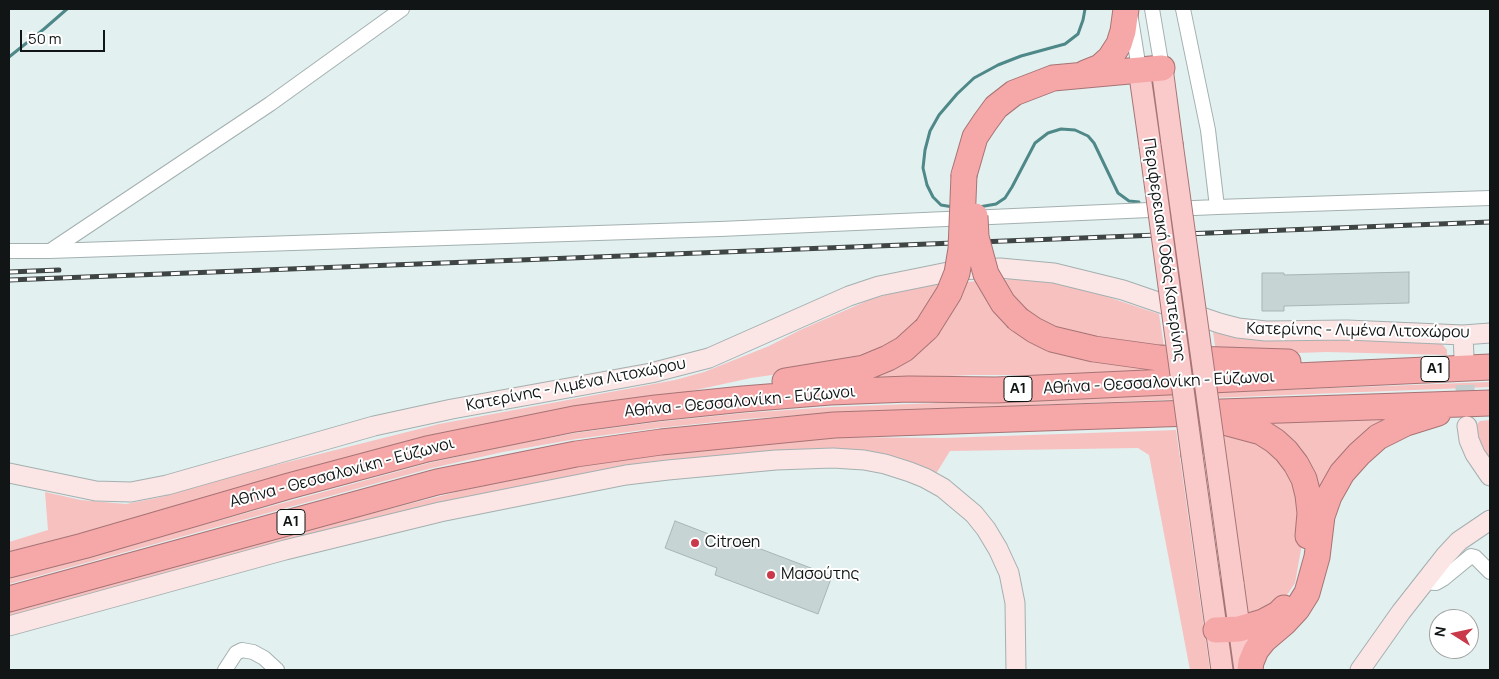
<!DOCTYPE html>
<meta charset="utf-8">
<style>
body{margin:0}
#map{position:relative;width:1499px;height:679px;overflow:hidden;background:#e3f0f0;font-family:Manrope,sans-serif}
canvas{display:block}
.frame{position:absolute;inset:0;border:10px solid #111515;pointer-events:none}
.north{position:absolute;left:1429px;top:609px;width:50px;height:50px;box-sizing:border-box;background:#fff;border:1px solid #a0a1a1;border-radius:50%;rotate:280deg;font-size:14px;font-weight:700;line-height:20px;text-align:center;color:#111515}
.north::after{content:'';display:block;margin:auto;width:18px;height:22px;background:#ca3949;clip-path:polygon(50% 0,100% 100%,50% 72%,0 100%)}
.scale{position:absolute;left:20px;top:30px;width:85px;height:22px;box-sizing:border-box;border:2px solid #111515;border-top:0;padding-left:6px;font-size:15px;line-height:18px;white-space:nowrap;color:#111515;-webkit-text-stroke:4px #fff;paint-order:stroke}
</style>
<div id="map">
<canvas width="1499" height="679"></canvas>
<div class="frame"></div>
<div class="north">N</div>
<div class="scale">50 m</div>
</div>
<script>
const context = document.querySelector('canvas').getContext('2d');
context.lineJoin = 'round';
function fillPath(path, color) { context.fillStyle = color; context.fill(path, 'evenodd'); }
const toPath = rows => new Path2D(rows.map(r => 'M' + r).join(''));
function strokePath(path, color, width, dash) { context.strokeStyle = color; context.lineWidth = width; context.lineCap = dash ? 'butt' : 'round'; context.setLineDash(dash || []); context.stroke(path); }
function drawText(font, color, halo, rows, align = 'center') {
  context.font = font + ' Manrope,sans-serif'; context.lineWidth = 4; context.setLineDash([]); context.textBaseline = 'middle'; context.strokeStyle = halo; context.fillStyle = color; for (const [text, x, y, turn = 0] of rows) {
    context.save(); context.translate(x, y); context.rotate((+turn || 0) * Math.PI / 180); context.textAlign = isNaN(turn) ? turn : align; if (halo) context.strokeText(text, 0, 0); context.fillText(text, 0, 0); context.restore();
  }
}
fillPath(toPath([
 [1011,279,1051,282,1105,296,1159,314,1165,353,1032,321,1001,280],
 [977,281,1002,318,1164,367,1164,375,971,375,852,381,966,282],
 [940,284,911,332,856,363,751,378,682,393,9,556,9,542,48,530,45,492,81,500,126,504,161,497,236,475,439,424,675,380,704,372,769,346,800,330,869,300,909,288],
 [1213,332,1235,337,1428,335,1443,345,1447,350,1447,355,1326,352,1269,354,1216,352],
 [1490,382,1490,387,831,413,745,419,658,428,576,439,503,452,432,468,9,584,9,578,429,463,501,447,575,433,657,422,745,413,832,407],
 [1396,414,1373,428,1345,450,1331,469,1318,513,1316,479,1308,459,1294,440,1279,428,1263,419],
 [1490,420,1490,462,1478,444,1474,427,1480,421],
 [1176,430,1210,670,1190,670,1149,455,1138,448,950,451,934,477,913,467,708,460,9,620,9,612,287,535,456,492,533,475,614,460,671,452,827,437,944,438],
 [1223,431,1263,440,1300,484,1302,544,1295,583,1281,604,1253,615,1246,611]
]), '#f7c1c0');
strokePath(toPath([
 [9,57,44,29,67,9],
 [953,207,941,205,933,197,927,185,923,168,925,150,930,131,939,115,957,94,974,78,998,65,1021,56,1065,44,1078,34,1083,20,1085,9],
 [979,207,996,204,1005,198,1012,187,1035,143,1048,133,1061,129,1075,130,1088,136,1094,143,1118,193,1129,201,1139,202]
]), '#4f8888', 3);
const building = toPath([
 [1409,272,1409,303,1284,306,1284,311,1262,311,1262,273,1284,273,1284,275,1409,272],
 [675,521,727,541,729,537,832,576,818,614,715,575,717,568,665,548,675,521]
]);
fillPath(building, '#c7d4d4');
strokePath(building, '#a9b5b5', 1);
strokePath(toPath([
 [1464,357,1466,417]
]), '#c4cfcf', 19, [19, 9]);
const street = toPath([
 [1152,9,1162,68],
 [1183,9,1208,130,1217,207],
 [1131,19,1139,69],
 [9,251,49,251,720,229,1217,207,1490,198],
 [50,251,270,104,402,9],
 [1423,582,1436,583,1443,579,1471,556,1475,557,1490,572],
 [225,670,236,653,242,650,253,652,264,658,277,670]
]);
const secondary = toPath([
 [1463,335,1464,357],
 [1467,426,1469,440,1475,454,1490,476],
 [9,473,96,491,131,492,167,485,374,426,452,409,651,373,709,358,849,296,879,286,958,270,1000,268,1054,273,1123,290,1219,323,1238,328,1266,331,1347,330,1463,335,1490,333],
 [9,626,285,550,440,512,535,493,626,475,668,470,776,460,833,458,864,460,885,464,910,472,925,478,943,488,974,514,986,529,998,549,1009,573,1015,603,1016,670],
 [1360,670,1401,612,1445,556,1459,541,1490,520]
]);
const primary = toPath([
 [1162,68,1172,143],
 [1139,69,1150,146],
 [1192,456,1222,670],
 [1233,583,1245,670]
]);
const highway = toPath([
 [1085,73,1100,67,1110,58,1119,44,1123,31,1126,9],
 [964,175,975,137,985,122,996,107,1014,93,1053,78,1162,68],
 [1018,319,1034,330,1052,339,1094,349,1159,358,1288,362],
 [785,381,864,368,888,358,904,349,927,328],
 [1220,421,1261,432,1275,441,1286,451,1296,464,1304,479,1308,495,1310,513,1308,536],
 [9,565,83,546,289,486,427,449,574,419,656,408,743,399,830,392,909,389,996,390,1490,367],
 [9,599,437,482,576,454,661,442,834,425,1490,403],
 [1216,630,1239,629,1263,622,1278,614,1284,608],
 [1250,670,1251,662,1256,650,1264,640,1284,623,1297,609,1307,593,1317,557,1322,516,1329,496,1342,473,1359,454,1378,437,1406,423,1438,413]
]);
strokePath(street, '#a4b0b0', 16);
strokePath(secondary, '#a4b0b0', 21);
strokePath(primary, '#a67475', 23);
strokePath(highway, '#a67475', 27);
strokePath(street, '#fff', 14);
strokePath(secondary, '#fce5e5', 19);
strokePath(primary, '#facacb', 21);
strokePath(highway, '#f6a7a8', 25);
const rail = toPath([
 [9,272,59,270],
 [9,280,1490,222]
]);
strokePath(rail, '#3f4545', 5);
strokePath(rail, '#fff', 3, [9]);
const primaryBridge = toPath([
 [1172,143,1233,583],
 [1150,146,1192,456]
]);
const highwayBridge = toPath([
 [975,216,976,237,986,274,1003,303,1018,319],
 [927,328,949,293,957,273,961,249,964,175]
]);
strokePath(primaryBridge, '#a67475', 23, []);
strokePath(highwayBridge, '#a67475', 27, []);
strokePath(primaryBridge, '#facacb', 21);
strokePath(highwayBridge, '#f6a7a8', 25);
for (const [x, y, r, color] of [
 [695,543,5,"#ca3949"],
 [771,575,5,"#ca3949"]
]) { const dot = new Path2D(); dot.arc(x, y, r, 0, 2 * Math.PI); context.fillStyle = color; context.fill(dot); strokePath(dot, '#fff', 2); }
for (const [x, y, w] of [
 [1435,369,28],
 [1018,389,28],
 [291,522,28]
]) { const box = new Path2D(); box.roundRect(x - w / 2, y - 12.5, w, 25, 4); context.fillStyle = '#fff'; context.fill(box); strokePath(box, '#111515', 1); }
drawText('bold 15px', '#111515', null, [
 ["Α1",1435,369],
 ["Α1",1018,389],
 ["Α1",291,522]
]);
drawText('16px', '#111515', '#fff', [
 ["Περιφερειακή Οδός Κατερίνης",1164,250,82],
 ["Κατερίνης - Λιμένα Λιτοχώρου",1358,331,1],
 ["Αθήνα - Θεσσαλονίκη - Εύζωνοι",1159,383,-3],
 ["Κατερίνης - Λιμένα Λιτοχώρου",576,385,-11],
 ["Αθήνα - Θεσσαλονίκη - Εύζωνοι",740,402,-5],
 ["Αθήνα - Θεσσαλονίκη - Εύζωνοι",342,473,-15]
]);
drawText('16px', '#111515', '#fff', [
 ["Citroen",705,543],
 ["Μασούτης",781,575]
], 'left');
</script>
